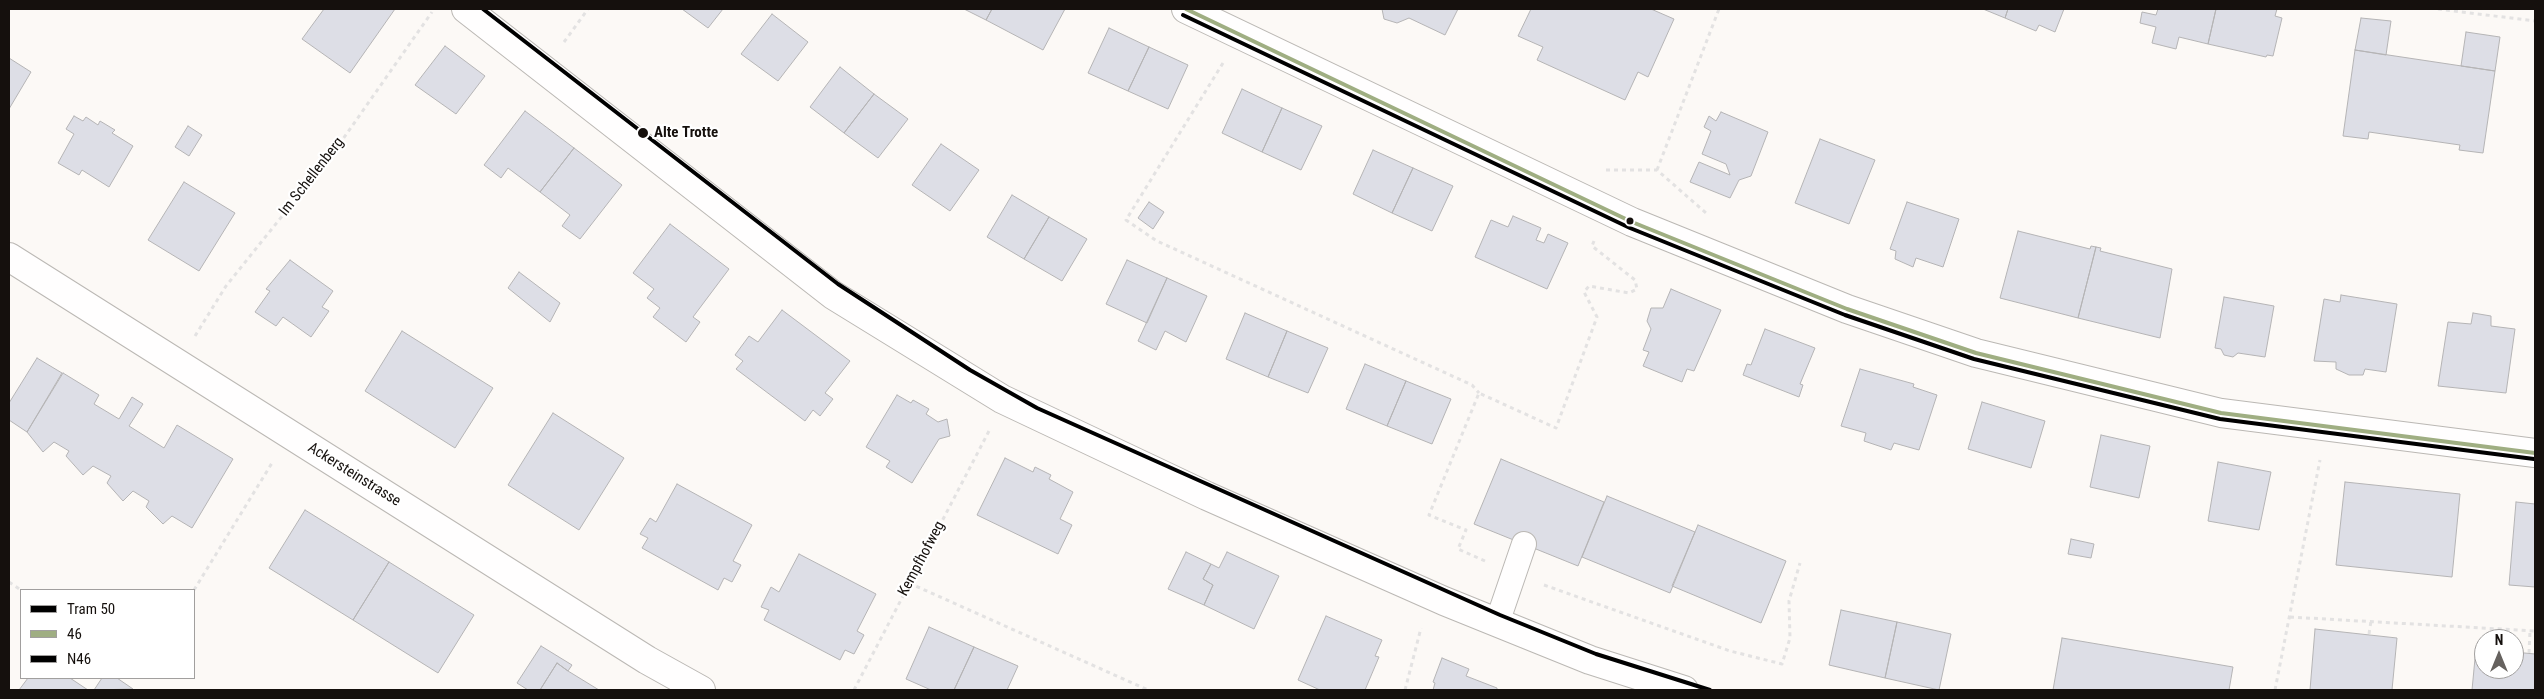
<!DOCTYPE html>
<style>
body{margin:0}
#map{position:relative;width:2544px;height:699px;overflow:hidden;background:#fcf9f6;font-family:"Roboto Condensed",sans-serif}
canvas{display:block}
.frame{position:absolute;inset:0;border:10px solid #15100d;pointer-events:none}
.legend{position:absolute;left:20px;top:589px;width:175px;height:90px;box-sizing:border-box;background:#fff;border:1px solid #a19f9e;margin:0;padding:6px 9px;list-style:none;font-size:15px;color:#15100d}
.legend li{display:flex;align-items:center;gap:10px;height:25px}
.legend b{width:25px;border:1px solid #a19f9e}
.north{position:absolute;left:2474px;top:629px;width:50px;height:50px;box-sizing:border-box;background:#fff;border:1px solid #a19f9e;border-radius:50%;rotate:0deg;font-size:14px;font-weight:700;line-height:20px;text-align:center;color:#15100d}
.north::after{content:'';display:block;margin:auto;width:18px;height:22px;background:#66625f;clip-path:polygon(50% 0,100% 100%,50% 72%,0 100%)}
</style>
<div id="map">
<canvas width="2544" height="699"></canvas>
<div class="frame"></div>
<ul class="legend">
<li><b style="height:6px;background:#000"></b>Tram 50</li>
<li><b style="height:6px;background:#9fae82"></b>46</li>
<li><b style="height:6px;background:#000"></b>N46</li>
</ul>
<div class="north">N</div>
</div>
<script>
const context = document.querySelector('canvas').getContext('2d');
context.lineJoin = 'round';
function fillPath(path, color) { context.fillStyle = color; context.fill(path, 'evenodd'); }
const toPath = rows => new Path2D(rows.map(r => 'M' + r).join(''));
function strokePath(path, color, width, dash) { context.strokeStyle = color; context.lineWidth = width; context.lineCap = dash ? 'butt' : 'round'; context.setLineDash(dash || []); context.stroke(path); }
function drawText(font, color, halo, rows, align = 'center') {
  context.font = font + ' "Roboto Condensed",sans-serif'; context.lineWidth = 4.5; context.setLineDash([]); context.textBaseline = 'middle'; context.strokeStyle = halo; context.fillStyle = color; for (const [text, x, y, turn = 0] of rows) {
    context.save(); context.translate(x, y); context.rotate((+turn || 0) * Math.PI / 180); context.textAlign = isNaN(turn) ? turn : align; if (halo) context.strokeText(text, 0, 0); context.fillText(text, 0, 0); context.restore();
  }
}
const building = toPath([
 [324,9,395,9,350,73,302,39,324,9],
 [682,9,723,9,708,28,682,9],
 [964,9,992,9,986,20,964,9],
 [992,9,1065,9,1043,50,986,20,992,9],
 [1382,9,1458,9,1445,35,1409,18,1397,23,1384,19,1382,9],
 [1531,9,1651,9,1674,19,1648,77,1638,72,1625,100,1537,60,1543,47,1518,36,1531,9],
 [1983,9,2008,9,2005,18,1983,9],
 [2008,9,2064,9,2055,32,2039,25,2036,31,2005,18,2008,9],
 [2158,9,2216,9,2208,44,2179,37,2176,49,2152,43,2156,27,2140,23,2142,12,2156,15,2158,9],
 [2216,9,2277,9,2275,16,2282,18,2273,56,2267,55,2266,57,2208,44,2216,9],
 [772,14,808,42,778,81,741,54,772,14],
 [2361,18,2391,21,2386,55,2355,50,2361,18],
 [1109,28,1149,47,1128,91,1088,73,1109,28],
 [2466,32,2500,37,2495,71,2461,66,2466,32],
 [445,46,485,76,456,114,415,85,445,46],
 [1149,47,1188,65,1168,109,1128,91,1149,47],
 [2355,50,2495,71,2483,153,2459,150,2460,145,2369,132,2368,139,2343,136,2355,50],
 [9,58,31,72,9,109,9,58],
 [840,67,874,94,844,133,810,107,840,67],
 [1242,89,1282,108,1262,152,1222,133,1242,89],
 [874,94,908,119,878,158,844,133,874,94],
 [1282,108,1322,126,1301,170,1262,152,1282,108],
 [525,111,574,148,540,192,508,168,501,178,484,165,525,111],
 [1721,112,1768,132,1751,176,1739,180,1730,198,1690,182,1699,162,1730,175,1726,164,1702,154,1711,131,1704,127,1709,116,1716,121,1721,112],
 [74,116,83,121,86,117,98,125,100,121,115,130,112,133,133,146,109,187,82,170,79,175,58,163,74,134,66,129,74,116],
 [188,126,202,135,189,156,175,147,188,126],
 [1820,139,1875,160,1849,224,1795,203,1820,139],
 [941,144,979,170,950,211,912,185,941,144],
 [574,148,622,185,580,239,562,226,570,215,540,192,574,148],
 [1373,150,1413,168,1392,213,1353,194,1373,150],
 [1413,168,1453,186,1432,231,1392,213,1413,168],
 [184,182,235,213,199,271,148,240,184,182],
 [1012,195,1049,217,1024,259,987,237,1012,195],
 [1149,202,1164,212,1153,229,1138,218,1149,202],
 [1907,202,1959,219,1943,267,1916,258,1913,267,1895,259,1896,251,1890,249,1907,202],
 [1513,216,1541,228,1536,240,1544,243,1548,234,1568,243,1547,289,1475,257,1491,220,1508,227,1513,216],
 [1049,217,1087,239,1062,281,1024,259,1049,217],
 [670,224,729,269,693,317,700,322,686,342,653,317,660,308,647,298,654,289,633,273,670,224],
 [2018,231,2090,249,2091,246,2096,247,2078,318,2000,298,2018,231],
 [2096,247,2101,248,2100,251,2172,269,2160,338,2078,318,2096,247],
 [290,260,333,291,322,307,329,311,311,337,283,317,276,326,255,312,270,291,266,289,290,260],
 [1127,260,1167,278,1147,323,1106,304,1127,260],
 [519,272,560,303,550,322,508,288,519,272],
 [1167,278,1207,296,1186,342,1165,331,1156,350,1138,341,1167,278],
 [1671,289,1721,310,1694,371,1687,369,1682,382,1643,366,1649,352,1643,350,1651,329,1647,321,1651,308,1663,308,1671,289],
 [2341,295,2397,304,2386,372,2365,369,2363,375,2349,375,2336,369,2336,362,2314,361,2324,299,2340,302,2341,295],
 [2224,297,2274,306,2265,357,2238,353,2233,357,2224,355,2221,349,2215,348,2224,297],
 [782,310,850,361,825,393,833,399,820,416,813,410,805,421,736,369,743,361,735,355,749,336,758,342,782,310],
 [1245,313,1287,331,1268,377,1226,359,1245,313],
 [2473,313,2491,316,2491,326,2515,329,2506,393,2438,386,2448,322,2471,324,2473,313],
 [1765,329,1815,348,1800,384,1803,385,1799,397,1743,375,1747,364,1751,365,1765,329],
 [402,331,493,388,455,448,365,391,402,331],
 [1287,331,1328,348,1308,393,1268,377,1287,331],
 [37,358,62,373,27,432,9,420,9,403,37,358],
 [1365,364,1406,381,1387,426,1346,409,1365,364],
 [1860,369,1914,384,1913,387,1937,395,1919,450,1894,443,1891,450,1864,441,1866,433,1841,426,1860,369],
 [63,373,99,395,94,404,119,419,132,397,143,404,129,426,164,448,177,425,233,459,192,528,172,516,163,524,146,507,149,501,133,491,123,501,107,483,111,476,93,466,83,475,66,456,69,451,54,442,43,452,27,432,63,373],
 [1406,381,1451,399,1432,444,1387,426,1406,381],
 [897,395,911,403,913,400,929,409,926,414,938,422,947,419,950,436,939,439,912,483,886,467,890,461,866,447,897,395],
 [1982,402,2045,421,2031,468,1968,449,1982,402],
 [553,413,624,458,579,530,508,485,553,413],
 [2101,435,2150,446,2139,498,2090,487,2101,435],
 [1005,458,1033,472,1035,467,1051,475,1049,479,1073,492,1060,519,1072,525,1058,554,977,515,1005,458],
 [1501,459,1604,502,1578,566,1474,524,1501,459],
 [2218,462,2271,472,2259,530,2208,521,2218,462],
 [2345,482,2460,494,2452,577,2336,565,2345,482],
 [677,484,752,525,733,561,741,565,732,582,724,578,718,590,642,548,648,538,640,534,650,518,656,522,677,484],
 [1607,496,1695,532,1670,593,1582,557,1607,496],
 [2516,502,2535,504,2535,587,2509,585,2516,502],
 [305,510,389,562,353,620,269,568,305,510],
 [1698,525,1786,561,1761,623,1672,586,1698,525],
 [2071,539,2094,544,2091,558,2068,554,2071,539],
 [1186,552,1211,564,1203,579,1213,585,1204,605,1168,589,1186,552],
 [1227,552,1279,576,1254,629,1204,605,1213,585,1203,579,1211,564,1219,568,1227,552],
 [799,554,876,594,857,631,864,635,854,654,845,650,840,660,764,620,769,610,761,607,771,587,779,592,799,554],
 [389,562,474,615,438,673,353,620,389,562],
 [1841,610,1897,622,1885,678,1829,665,1841,610],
 [1326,616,1382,640,1375,656,1379,657,1365,690,1320,690,1298,680,1326,616],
 [1897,622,1951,634,1939,690,1885,678,1897,622],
 [929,627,974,647,954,690,931,690,906,679,929,627],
 [2315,629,2397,638,2392,690,2310,690,2315,629],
 [2062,638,2233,667,2229,690,2053,690,2062,638],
 [541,646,572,665,568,671,557,663,540,690,528,690,517,683,541,646],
 [974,647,1018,666,1007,690,954,690,974,647],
 [2476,648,2484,649,2484,669,2514,669,2514,652,2535,654,2535,690,2472,690,2476,648],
 [1442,658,1469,669,1466,676,1497,688,1497,690,1433,690,1435,683,1433,682,1442,658],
 [557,663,568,671,599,690,540,690,557,663],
 [28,678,70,678,88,690,19,690,28,678],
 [102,678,117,678,133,689,94,690,102,678]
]);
fillPath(building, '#dddee6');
strokePath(building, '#b5b4b5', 1);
const lane = toPath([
 [1497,623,1524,544]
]);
const street = toPath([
 [466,9,833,295,1002,399,1207,496,1444,601,1590,660,1684,690],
 [1186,9,1632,222,1847,309,1976,353,2221,413,2535,453],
 [9,257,647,660,701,690]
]);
strokePath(lane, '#bbb8b4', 26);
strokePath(street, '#bbb8b4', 30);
strokePath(toPath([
 [2438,9,2535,21],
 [564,42,588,9],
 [1223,63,1126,220,1157,241,1472,385,1479,393],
 [1606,170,1657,170,1706,213],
 [1657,170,1719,9],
 [195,336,226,286,336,149,432,12],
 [1485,561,1458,549,1466,530,1429,515,1479,393,1556,428,1597,317,1584,292,1589,286,1629,293,1637,289,1635,280,1592,246,1594,241],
 [9,582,21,590],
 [909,583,1148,690],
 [1544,585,1730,651,1782,664,1790,638,1789,601,1800,563],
 [194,590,272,463],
 [2290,617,2535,631],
 [2369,634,2371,621],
 [2529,653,2530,631],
 [854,690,989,431],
 [1405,690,1421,628],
 [2275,690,2320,460]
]), '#e3e2e2', 3, [4, 4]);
strokePath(lane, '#fffefe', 24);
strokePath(street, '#fffefe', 28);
strokePath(toPath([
 [1186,9,1632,222,1847,309,1976,353,2221,413,2535,453]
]), '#9fae82', 4);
strokePath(toPath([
 [1183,15,1630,228,1845,315,1974,359,2220,419,2534,459]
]), '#000', 4);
strokePath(toPath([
 [483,9,838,284,970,370,1037,408,1500,615,1596,654,1710,690]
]), '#000', 4);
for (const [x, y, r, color] of [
 [643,133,6,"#15100d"],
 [1630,221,4.5,"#15100d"]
]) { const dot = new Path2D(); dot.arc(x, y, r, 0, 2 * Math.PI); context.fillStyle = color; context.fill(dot); strokePath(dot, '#fff', 2); }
drawText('bold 15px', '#15100d', '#fff', [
 ["Alte Trotte",654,133]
], 'left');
drawText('15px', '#15100d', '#fff', [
 ["Im Schellenberg",312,177,-52],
 ["Ackersteinstrasse",354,475,32],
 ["Kempfhofweg",922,559,-62]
]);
</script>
